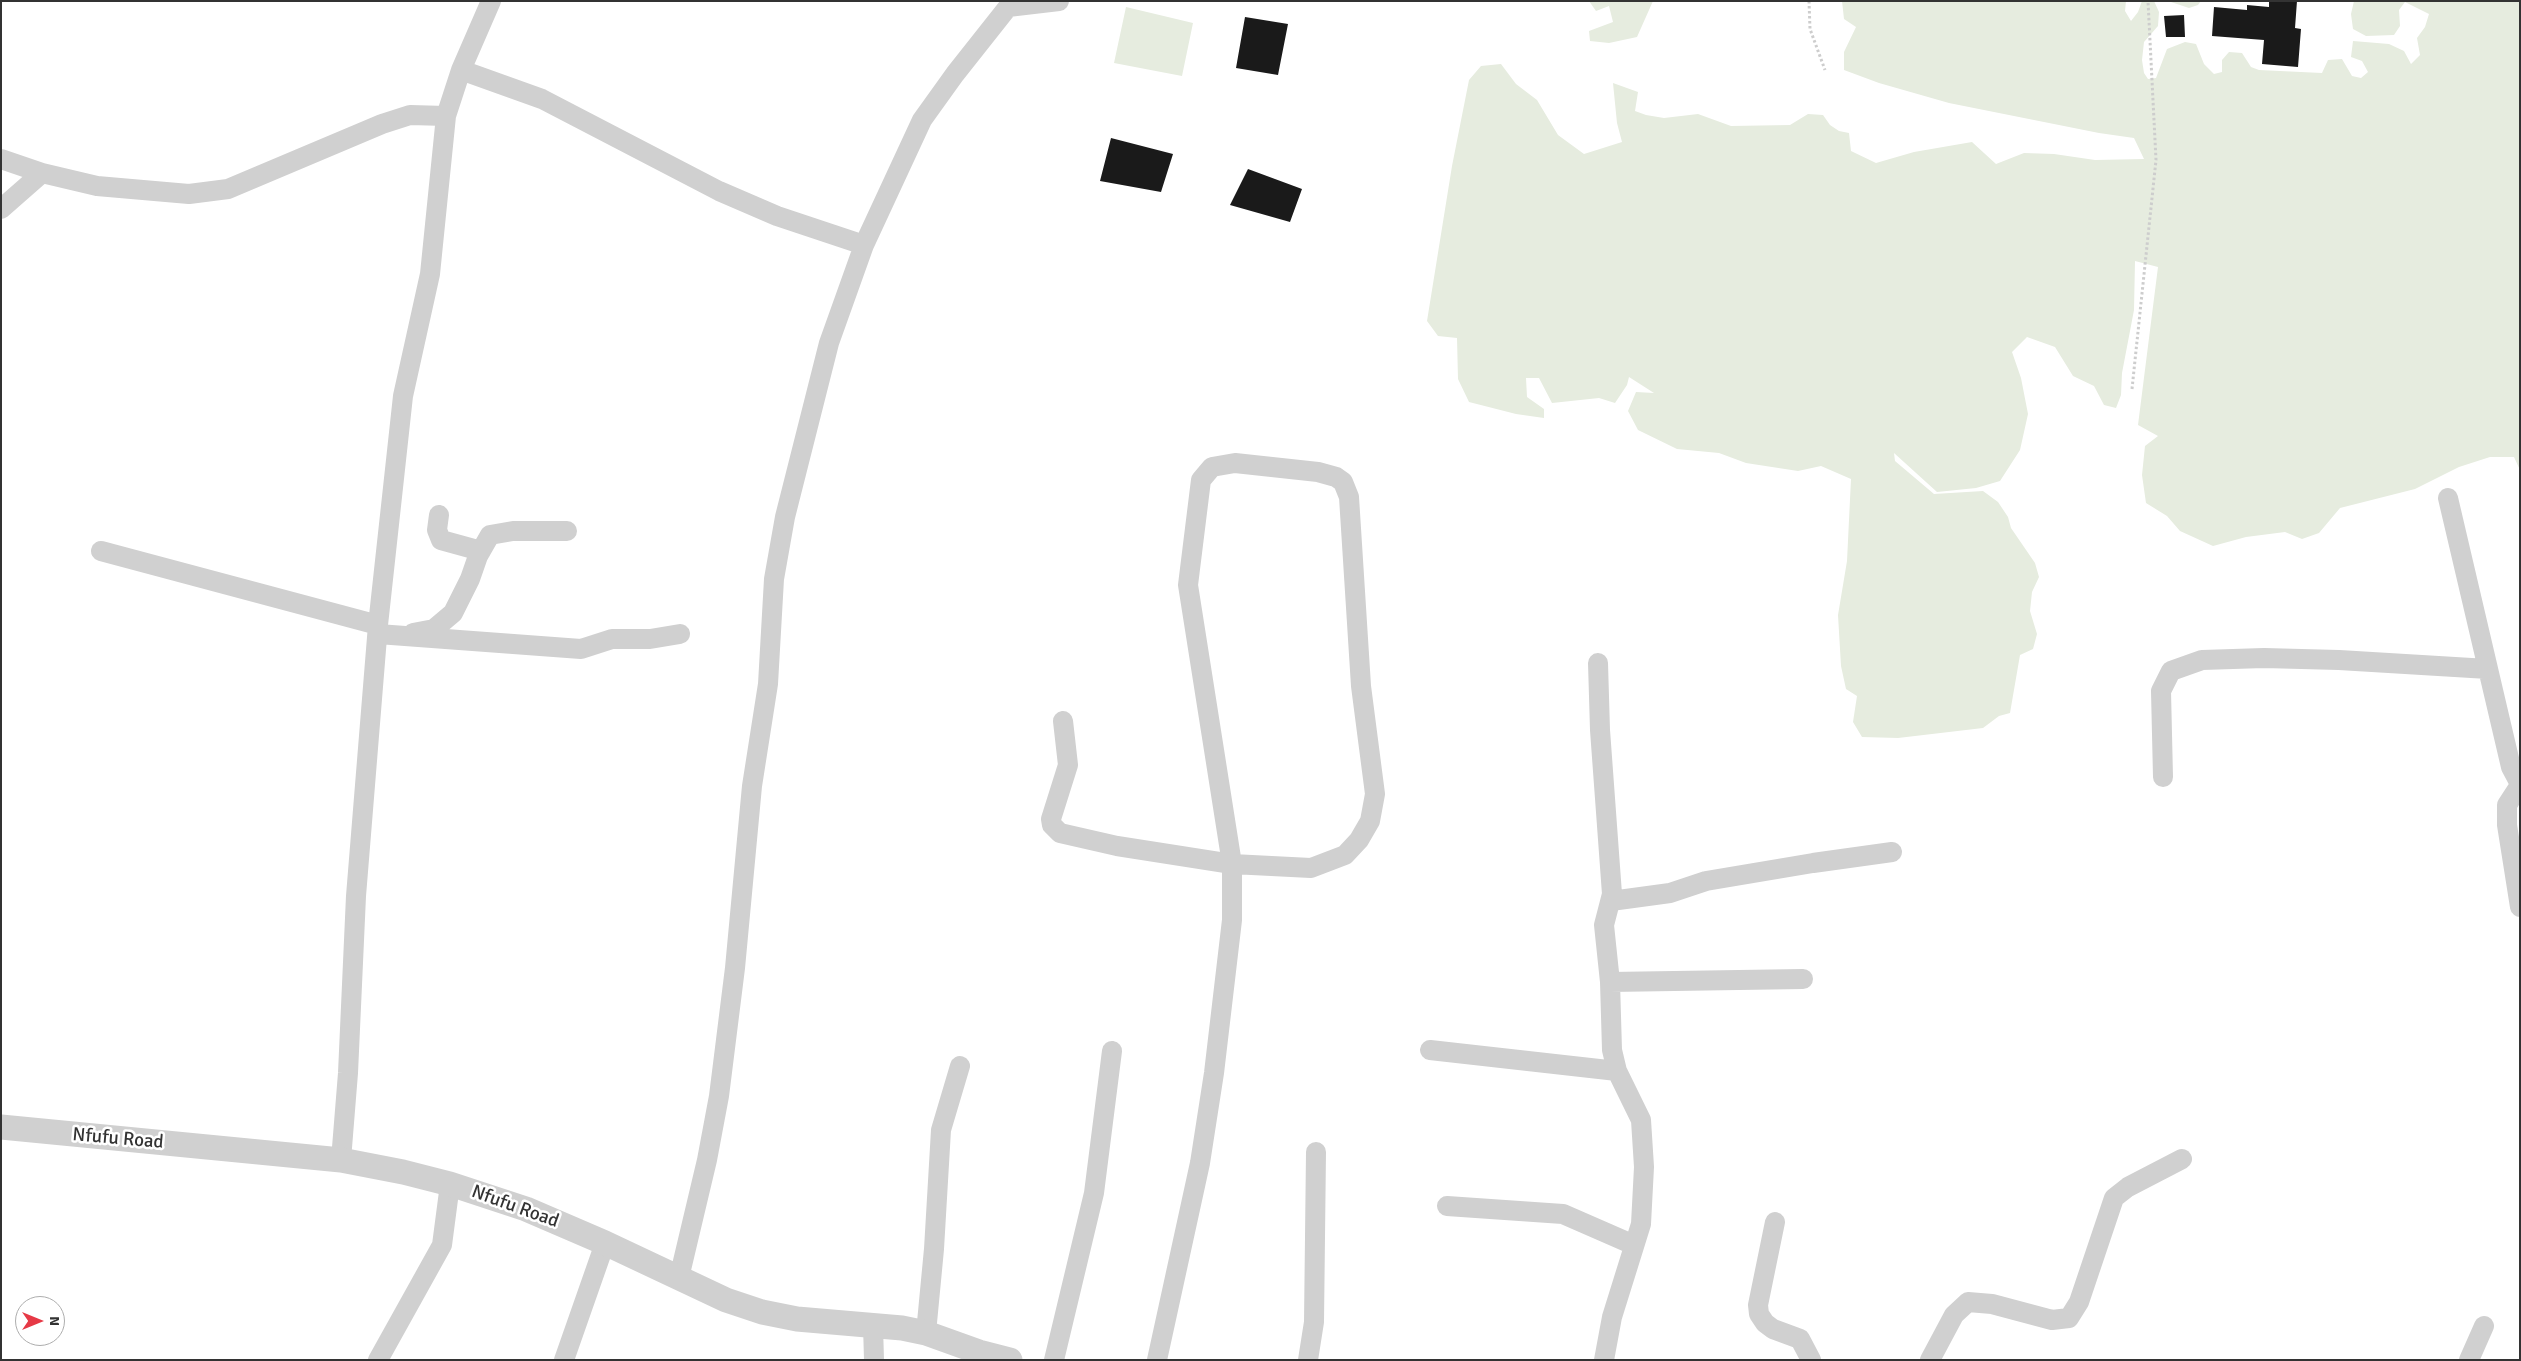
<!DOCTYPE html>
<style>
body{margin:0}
#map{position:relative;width:2521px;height:1361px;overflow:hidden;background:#fff;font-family:Signika,sans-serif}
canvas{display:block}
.frame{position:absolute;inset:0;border:2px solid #333;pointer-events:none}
.north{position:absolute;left:15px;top:1296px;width:50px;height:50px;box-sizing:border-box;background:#fff;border:1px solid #adadad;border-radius:50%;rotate:90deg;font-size:14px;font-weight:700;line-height:20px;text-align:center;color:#333}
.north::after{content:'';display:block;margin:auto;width:18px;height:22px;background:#e63946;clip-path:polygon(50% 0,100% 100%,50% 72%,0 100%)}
</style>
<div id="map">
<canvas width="2521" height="1361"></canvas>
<div class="frame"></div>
<div class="north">N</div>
</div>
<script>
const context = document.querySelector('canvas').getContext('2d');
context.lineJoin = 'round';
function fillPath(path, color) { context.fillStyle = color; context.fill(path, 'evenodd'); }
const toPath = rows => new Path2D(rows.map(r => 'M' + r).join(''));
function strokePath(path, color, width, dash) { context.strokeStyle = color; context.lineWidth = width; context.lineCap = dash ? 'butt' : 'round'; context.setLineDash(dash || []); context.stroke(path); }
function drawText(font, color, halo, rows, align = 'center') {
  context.font = font + ' Signika,sans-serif'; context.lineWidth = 5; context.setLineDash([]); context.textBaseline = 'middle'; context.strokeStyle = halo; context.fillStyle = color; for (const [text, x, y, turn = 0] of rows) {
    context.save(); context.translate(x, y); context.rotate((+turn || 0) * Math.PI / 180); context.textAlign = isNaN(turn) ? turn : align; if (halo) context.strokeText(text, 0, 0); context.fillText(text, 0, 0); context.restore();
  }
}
fillPath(toPath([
 [1589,1,1653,1,1637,37,1609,43,1590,41,1589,31,1613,22,1609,6,1596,11],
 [1842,1,2126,1,2125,11,2131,21,2138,12,2142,1,2154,1,2159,12,2158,26,2144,42,2142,60,2144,73,2148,79,2156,78,2167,49,2185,42,2196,44,2204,64,2214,74,2222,72,2222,60,2229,52,2242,53,2251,67,2259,70,2322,73,2328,60,2342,59,2352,76,2361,78,2368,72,2362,61,2351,57,2353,41,2389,44,2404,51,2411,64,2420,55,2417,38,2425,27,2429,14,2405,2,2399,10,2400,26,2394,35,2366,36,2353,29,2351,14,2354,1,2520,1,2520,470,2514,457,2490,457,2459,467,2415,489,2340,508,2319,533,2302,539,2285,532,2246,537,2213,546,2180,531,2167,516,2146,503,2142,475,2145,446,2158,436,2138,425,2158,267,2135,261,2134,310,2122,373,2121,395,2116,408,2104,405,2094,386,2073,376,2055,347,2027,337,2012,352,2021,378,2028,414,2020,450,2000,481,1976,488,1937,492,1894,453,1895,461,1934,494,1983,491,1998,502,2008,517,2011,528,2035,563,2039,577,2032,592,2030,611,2037,634,2033,649,2020,655,2010,713,1999,716,1983,728,1898,738,1862,737,1853,722,1857,696,1846,689,1841,666,1838,615,1847,561,1851,479,1821,466,1798,471,1746,463,1719,453,1677,449,1638,430,1628,411,1636,392,1654,393,1629,377,1627,385,1615,403,1599,398,1552,403,1539,378,1526,378,1527,397,1544,409,1544,418,1516,414,1469,402,1458,379,1457,338,1438,336,1427,321,1452,166,1469,80,1481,66,1501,64,1516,84,1537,100,1558,135,1584,154,1622,142,1617,123,1613,83,1638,92,1635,111,1646,115,1664,118,1698,114,1731,126,1790,125,1808,114,1823,115,1830,125,1839,131,1849,133,1851,151,1876,163,1914,152,1972,142,1996,164,2024,153,2054,154,2095,160,2144,159,2134,138,2099,133,1949,103,1879,83,1844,70,1844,52,1856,27,1844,19],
 [2168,1,2201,1,2198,5,2189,8],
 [1126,7,1193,23,1182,76,1114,63]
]), '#e6ecdf');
fillPath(toPath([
 [2269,1,2297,1,2295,28,2301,29,2298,67,2262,64,2264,40,2212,36,2214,7,2247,10,2247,5,2269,7],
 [2184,15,2185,37,2166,37,2164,16],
 [1245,17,1288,24,1278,75,1236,68],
 [1111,138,1173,154,1161,192,1100,181],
 [1248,169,1302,189,1290,222,1230,205]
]), '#1a1a1a');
strokePath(toPath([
 [1809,1,1810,29,1825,70],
 [2132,389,2156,160,2148,1]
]), '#cdcdcd', 3, [2.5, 2.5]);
strokePath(toPath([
 [461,70,542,99,719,191,777,216,864,245],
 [1,159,42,173,97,186,189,194,228,189,382,124,410,115,446,116],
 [1,209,42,173],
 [2448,498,2511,767,2520,784],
 [439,515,437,530,441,540,481,551],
 [101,551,378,625],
 [413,633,434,629,453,613,470,579,478,556,490,535,513,531,567,531],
 [378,634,581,649,612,639,650,639,680,634],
 [1598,663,1600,730,1612,894,1604,925,1610,982,1612,1050,1617,1071,1641,1120,1644,1167,1641,1224,1612,1317,1604,1360],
 [1063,721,1068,765,1051,819,1052,825,1060,833,1117,846,1232,864,1311,868,1345,855,1359,840,1370,821,1375,794,1361,686,1349,497,1343,482,1336,477,1318,472,1235,463,1212,467,1201,480,1188,585,1232,864,1232,920,1214,1073,1200,1163,1157,1360],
 [2163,777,2161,691,2171,671,2202,660,2264,658,2339,660,2488,669],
 [2520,785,2507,805,2507,825,2520,907],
 [1611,901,1670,893,1706,881,1813,863,1892,852],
 [1610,982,1803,979],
 [1430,1050,1617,1071],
 [341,1160,348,1073,356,896,378,625,403,396,430,274,446,116,461,70,491,1],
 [1447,1206,1563,1214,1634,1245],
 [1775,1222,1758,1305,1759,1314,1765,1323,1773,1329,1800,1339,1811,1360],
 [679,1278,707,1160,719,1096,735,968,752,786,768,684,774,579,785,517,829,343,864,245,922,120,955,74,1008,7,1059,1],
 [873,1325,874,1360],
 [926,1333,934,1249,941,1130,960,1066],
 [378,1360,442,1245,450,1184],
 [564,1360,605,1243],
 [1054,1360,1094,1193,1112,1051],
 [1308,1360,1314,1322,1316,1152],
 [1930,1360,1954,1315,1968,1302,1992,1304,2052,1320,2069,1318,2079,1302,2114,1198,2128,1187,2182,1159],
 [2469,1360,2484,1326]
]), '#d0d0d0', 20);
strokePath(toPath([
 [1,1127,341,1160,403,1172,450,1184,526,1209,605,1243,726,1300,762,1312,797,1319,902,1328,926,1333,979,1352,1010,1360]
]), '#d0d0d0', 25);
drawText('19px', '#333', '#fff', [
 ["Nfufu Road",118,1139,5],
 ["Nfufu Road",515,1207,20]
]);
</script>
